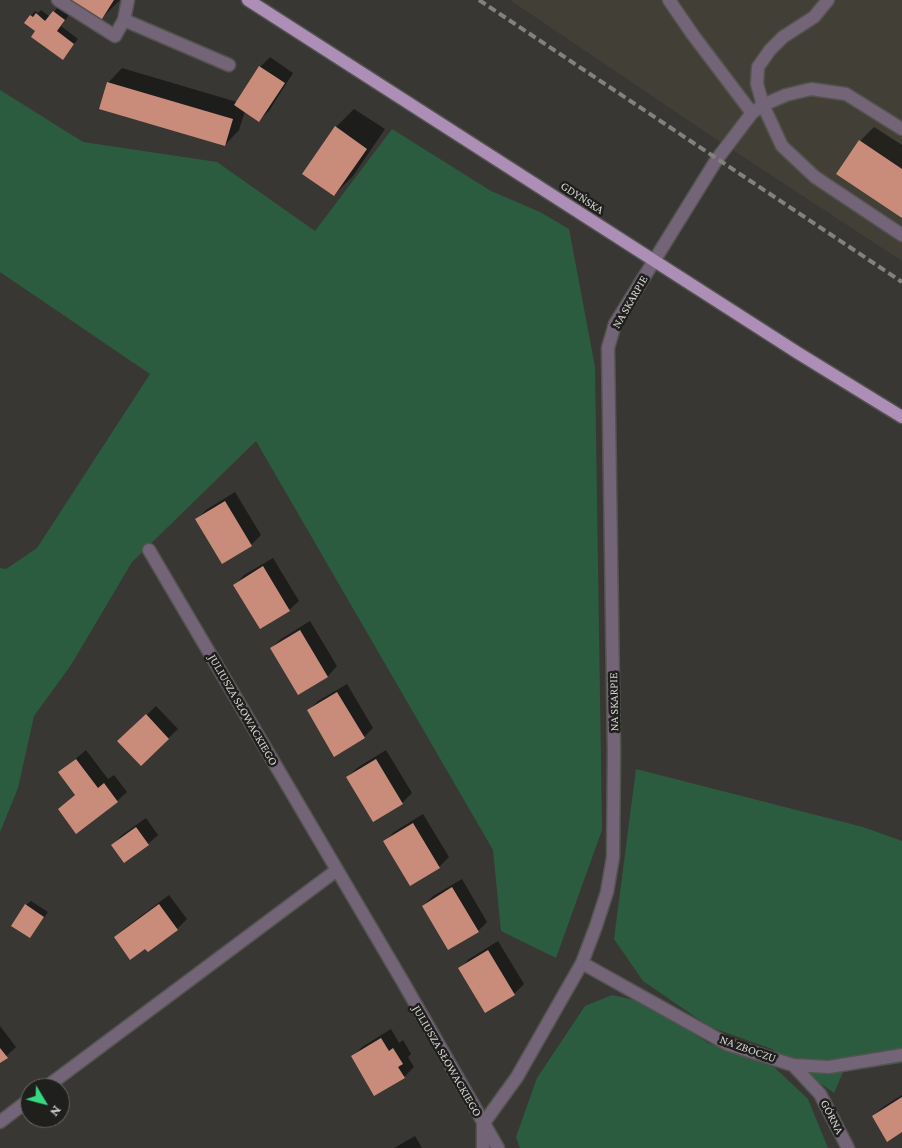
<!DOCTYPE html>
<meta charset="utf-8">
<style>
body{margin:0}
#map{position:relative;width:902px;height:1148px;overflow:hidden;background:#383734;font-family:"Crimson Pro",serif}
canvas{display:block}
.north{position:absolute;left:20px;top:1078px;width:50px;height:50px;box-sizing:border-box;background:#1f1f1d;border:1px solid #676765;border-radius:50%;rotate:127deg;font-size:14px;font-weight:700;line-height:20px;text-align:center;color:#d4d3d1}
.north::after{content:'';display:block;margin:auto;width:18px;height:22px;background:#37d880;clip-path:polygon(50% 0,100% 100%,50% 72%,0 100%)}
</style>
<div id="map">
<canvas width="902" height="1148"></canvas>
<div class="north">N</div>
</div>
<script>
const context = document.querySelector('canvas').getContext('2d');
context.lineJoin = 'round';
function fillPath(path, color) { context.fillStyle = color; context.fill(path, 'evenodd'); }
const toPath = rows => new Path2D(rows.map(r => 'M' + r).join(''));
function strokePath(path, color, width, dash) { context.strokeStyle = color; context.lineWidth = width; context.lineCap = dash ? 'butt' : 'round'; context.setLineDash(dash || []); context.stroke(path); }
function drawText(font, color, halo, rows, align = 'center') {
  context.font = font + ' "Crimson Pro",serif'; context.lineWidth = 5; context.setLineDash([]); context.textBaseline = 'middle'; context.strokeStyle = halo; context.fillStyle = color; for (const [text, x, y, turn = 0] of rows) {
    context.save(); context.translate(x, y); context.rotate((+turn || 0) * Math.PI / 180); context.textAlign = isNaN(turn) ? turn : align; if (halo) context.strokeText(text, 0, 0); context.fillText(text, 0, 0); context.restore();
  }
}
fillPath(toPath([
 [510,0,902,0,902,261,710,135]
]), '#424036');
fillPath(toPath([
 [0,90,83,142,217,162,315,231,392,129,491,191,540,212,569,229,595,367,602,830,556,958,501,931,493,850,256,441,132,562,71,665,34,716,18,788,0,832,0,568,6,569,37,548,150,374,0,272],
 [636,769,863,827,902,841,902,1063,843,1072,834,1093,772,1049,710,1027,643,981,614,939],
 [612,995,648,1003,708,1043,774,1067,808,1099,828,1148,520,1148,516,1137,537,1078,585,1006]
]), '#2c5c40');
fillPath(toPath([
 [68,0,120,0,100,20],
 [58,7,69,15,61,26,78,39,62,59,37,31,31,16,35,11,38,13,41,10,50,17],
 [270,57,293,73,269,111,259,120,245,111,239,130,225,145,108,83,122,68,237,102,260,67],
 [354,109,385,129,353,176,334,195,336,127],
 [874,127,902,145,902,216,860,141],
 [235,492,261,535,251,545,222,562,197,519,206,510],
 [273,558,299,601,289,610,235,585,244,575],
 [310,621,337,666,328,676,299,694,271,648,281,639],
 [347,684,373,728,364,737,308,711,318,701],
 [156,706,178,729,141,764,129,732],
 [86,750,108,779,114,775,127,792,117,801,59,809,76,794,60,772],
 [386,750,412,793,402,803,347,777,357,768],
 [423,814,449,857,439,867,410,884,385,841,394,832],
 [146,818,158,835,148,844,125,861,113,845,122,835],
 [462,879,487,922,478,931,423,906,433,896],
 [169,895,187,919,177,929,145,947,115,937,125,928],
 [31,901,48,912,30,937,26,905],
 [498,941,524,984,514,994,460,968,469,959],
 [0,1026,16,1047,0,1062],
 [391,1029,399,1043,403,1040,411,1054,408,1057,414,1067,404,1077,352,1057,362,1047],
 [902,1095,902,1131,873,1116,883,1107],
 [415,1136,422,1148,394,1148]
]), '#0007');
fillPath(toPath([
 [66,0,114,0,100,22],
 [53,11,65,20,57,31,74,44,63,60,31,37,35,31,24,23,30,15,33,17,36,13,45,21],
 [259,66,285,83,259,122,234,105],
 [107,82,233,119,225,146,99,109],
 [335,126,367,149,334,196,302,174],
 [859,140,902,169,902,218,836,174],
 [225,501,252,546,222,564,195,519],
 [263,566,290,611,260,629,233,585],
 [300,630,328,677,298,695,270,648],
 [337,692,365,738,334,757,307,710],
 [146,714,169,739,141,766,117,741],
 [76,759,98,788,104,783,118,802,76,834,58,809,75,795,58,772],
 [376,759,403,804,373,822,346,777],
 [413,823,440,868,410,886,383,841],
 [136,827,149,845,124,863,111,845],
 [452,887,479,932,448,950,422,906],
 [25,904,44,917,30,938,11,926],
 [159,904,178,930,148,952,145,949,130,960,114,937],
 [488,950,515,995,485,1013,458,968],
 [381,1038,389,1051,393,1048,403,1064,398,1067,405,1078,374,1096,351,1056],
 [0,1048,8,1058,0,1063],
 [902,1097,902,1132,887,1142,872,1116]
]), '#c98c7a');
const minor = toPath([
 [58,0,115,36,124,20],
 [128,0,124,20,229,65],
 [669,0,693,35,752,113],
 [828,0,814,17,783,37,770,50,758,67,757,84,763,105,782,146,815,177,902,235],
 [149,550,403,982,498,1148],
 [582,963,727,1044,793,1065,829,1067,902,1055],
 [793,1065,820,1094,848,1148],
 [45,1088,337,870],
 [0,1122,30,1099],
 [483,1124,517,1077,582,963,596,926,607,892,613,857,614,751,608,348,615,324,717,159,752,113,763,105,786,95,811,89,846,94,902,129],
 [483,1148,483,1124]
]);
const major = toPath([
 [248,0,798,353,902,417]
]);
strokePath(minor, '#545350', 15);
strokePath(major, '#545350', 15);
strokePath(minor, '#736478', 12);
strokePath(major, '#ad8eb6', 12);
strokePath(toPath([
 [479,0,902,282]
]), '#82817f', 4, [8, 4]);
drawText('12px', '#d4d3d1', '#1f1f1d', [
 ["GDYŃSKA",582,198,33],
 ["NA SKARPIE",630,302,-60],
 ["NA SKARPIE",614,702,-91],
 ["JULIUSZA SŁOWACKIEGO",243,710,60],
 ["NA ZBOCZU",748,1049,20],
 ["JULIUSZA SŁOWACKIEGO",447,1061,60],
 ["GÓRNA",832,1117,63]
]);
</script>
